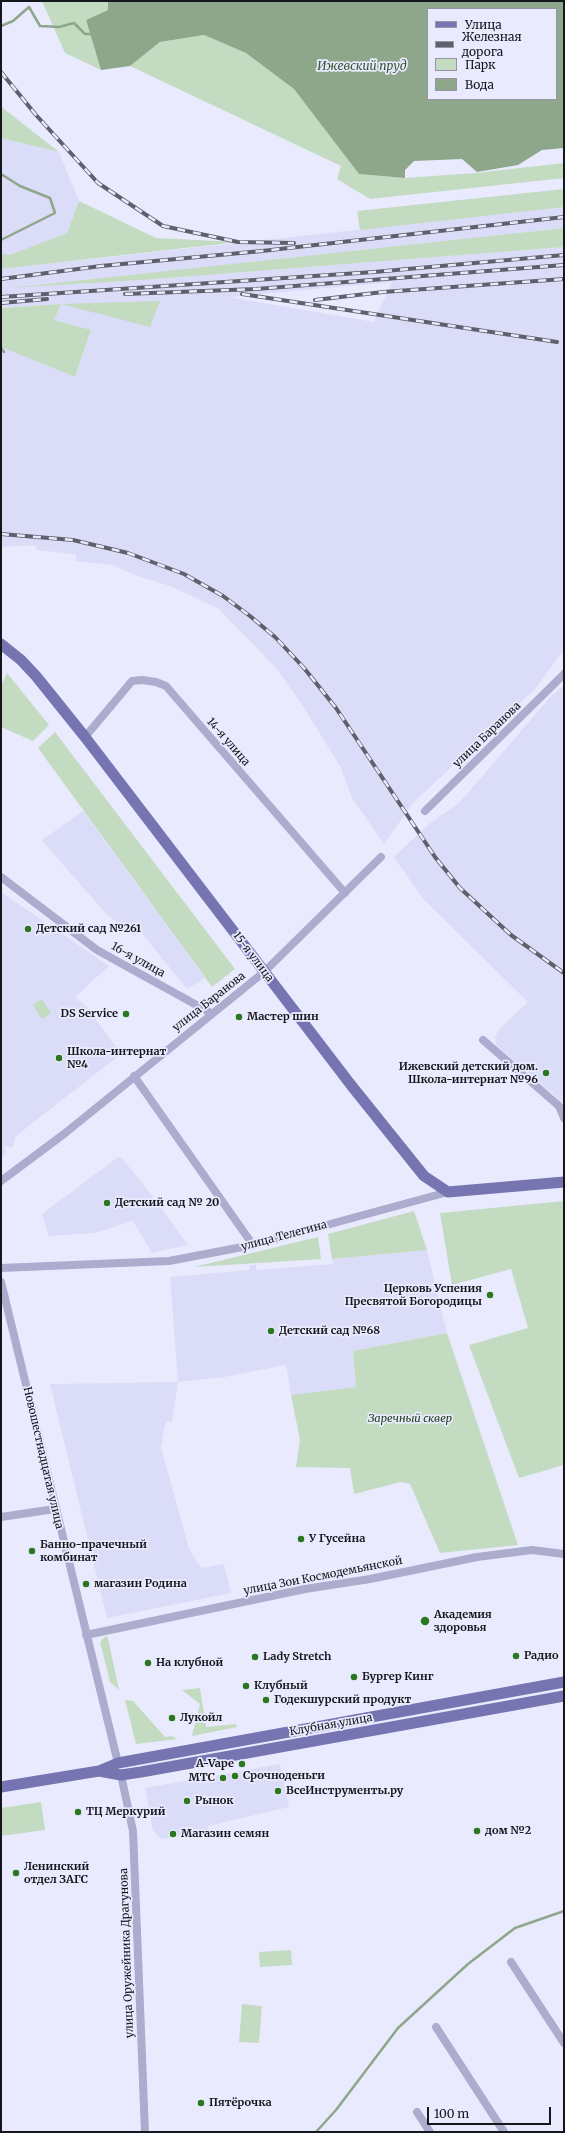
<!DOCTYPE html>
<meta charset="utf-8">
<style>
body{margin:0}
#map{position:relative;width:565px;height:2133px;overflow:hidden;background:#eaeaff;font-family:Merriweather,serif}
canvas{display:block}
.frame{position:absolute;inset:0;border:2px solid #16161d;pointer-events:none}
.legend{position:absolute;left:427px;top:8px;width:130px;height:92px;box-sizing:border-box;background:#eaeaff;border:1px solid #9595a5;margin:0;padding:5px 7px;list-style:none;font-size:12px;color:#16161d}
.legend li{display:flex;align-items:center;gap:8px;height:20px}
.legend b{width:20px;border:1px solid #9595a5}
.scale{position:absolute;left:427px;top:2107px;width:124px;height:18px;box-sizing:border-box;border:2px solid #16161d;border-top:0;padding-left:5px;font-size:12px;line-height:14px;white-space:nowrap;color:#16161d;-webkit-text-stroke:3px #eaeaff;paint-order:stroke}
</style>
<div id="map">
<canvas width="565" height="2133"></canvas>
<div class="frame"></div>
<ul class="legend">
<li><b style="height:5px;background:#7675b2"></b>Улица</li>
<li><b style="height:5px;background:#60606c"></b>Железная дорога</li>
<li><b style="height:11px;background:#c3dbc0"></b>Парк</li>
<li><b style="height:11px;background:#8ea68a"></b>Вода</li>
</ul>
<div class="scale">100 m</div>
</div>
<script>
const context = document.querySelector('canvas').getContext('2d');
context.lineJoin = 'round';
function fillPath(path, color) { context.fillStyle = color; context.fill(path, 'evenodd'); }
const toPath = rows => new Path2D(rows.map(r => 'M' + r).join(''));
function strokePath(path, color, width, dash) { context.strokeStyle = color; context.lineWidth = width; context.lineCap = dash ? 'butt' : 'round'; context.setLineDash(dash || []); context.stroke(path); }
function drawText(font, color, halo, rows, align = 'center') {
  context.font = font + ' Merriweather,serif'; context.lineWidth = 3.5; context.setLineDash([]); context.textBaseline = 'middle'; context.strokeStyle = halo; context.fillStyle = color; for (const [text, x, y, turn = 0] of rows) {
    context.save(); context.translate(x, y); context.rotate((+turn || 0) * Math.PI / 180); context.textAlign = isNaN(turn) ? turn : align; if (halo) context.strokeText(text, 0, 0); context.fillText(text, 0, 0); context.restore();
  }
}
fillPath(toPath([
 [1,138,59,152,79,201,67,233,10,256,1,253],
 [564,207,564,228,23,287,142,280,564,247,564,650,534,690,414,802,384,844,352,798,341,768,303,706,276,668,219,609,170,586,137,576,113,565,76,561,76,555,73,554,37,550,35,545,1,547,1,347,75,377,91,331,54,320,61,304,1,308,1,269],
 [392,282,374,322,229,297,230,297],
 [564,686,564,1107,562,1102,496,1045,495,1037,499,1029,528,1002,423,899,394,857,429,824,459,803,552,695],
 [83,811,205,978,187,989,140,931,135,936,105,913,42,840],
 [1,892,109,966,75,997,86,1006,121,1054,16,1136,12,1148,4,1146,6,1151,4,1156,1,1157],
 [118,1157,122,1158,150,1193,188,1245,152,1253,133,1221,95,1233,49,1236,42,1214],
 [427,1250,447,1333,353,1351,356,1387,291,1395,286,1365,224,1377,178,1382,172,1422,166,1421,161,1447,189,1549,201,1568,224,1564,231,1593,107,1618,50,1384,178,1382,170,1277,249,1270,250,1265,256,1265,256,1270,333,1264,332,1259],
 [280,1764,289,1807,208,1826,209,1830,186,1835,161,1839,153,1831,145,1788]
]), '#dbdcf7');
fillPath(toPath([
 [42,1,108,1,108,10,86,20,101,70,65,53],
 [204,35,246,53,295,89,359,174,405,178,476,173,564,163,564,178,370,199,337,179,341,166,130,66,160,42],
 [1,105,4,109,59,152,1,138],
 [564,189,564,207,360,230,357,211],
 [79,201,156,238,238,242,1,269,1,253,10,255,67,233],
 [564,228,564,247,142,280,10,288],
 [160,301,150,327,61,304,54,320,91,330,75,377,1,347,1,308,61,304],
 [7,673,49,725,33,741,1,727,1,686],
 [55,732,235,969,212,987,38,748],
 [42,999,51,1013,42,1019,33,1005],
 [564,1201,564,1465,519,1478,469,1345,528,1328,511,1269,452,1285,440,1213],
 [414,1211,427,1250,332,1259,328,1234],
 [318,1237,321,1259,194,1267],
 [447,1333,518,1545,440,1553,410,1484,401,1482,354,1494,350,1468,296,1467,300,1440,291,1395,356,1387,353,1351],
 [106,1636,108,1638,119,1690,110,1682,100,1642],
 [200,1688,206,1727,236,1724,237,1727,192,1736,200,1704,182,1690],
 [125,1700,133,1701,165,1737,171,1736,178,1739,136,1744],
 [41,1802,45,1830,1,1836,1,1808],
 [291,1950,292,1965,260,1967,259,1952],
 [242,2004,262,2006,259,2043,239,2042]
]), '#c3dbc0');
fillPath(toPath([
 [108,1,564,1,564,148,542,150,518,165,477,172,462,159,414,161,405,170,405,178,359,174,294,89,246,53,204,35,160,42,130,66,101,70,86,20,108,10],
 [428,9,556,9,556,99,428,99]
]), '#8ea68a');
strokePath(toPath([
 [1,26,13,21,29,7,40,26,59,27,74,23,85,34,92,34],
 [1,174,20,186,50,198,55,213,1,240],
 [1,348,4,352],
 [316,2132,336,2110,398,2028,468,1964,515,1928,564,1911]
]), '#8ea68a', 2.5);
strokePath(toPath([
 [85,737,132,681,142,680,156,682,166,686,345,893],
 [425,811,564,674],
 [1,877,97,950,211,1013],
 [483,1040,559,1106,564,1118],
 [134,1076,253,1245],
 [1,1181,64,1134,264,972,381,857],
 [1,1268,169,1261,253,1245,448,1192],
 [1,1282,118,1763],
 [1,1517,55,1509],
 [86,1635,305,1589,370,1579,477,1557,532,1550,564,1554],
 [121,1775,133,1831,145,2132],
 [511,1962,564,2043],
 [436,2027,504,2132],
 [417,2112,430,2132]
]), '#abacce', 8);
strokePath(toPath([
 [1,644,21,660,36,676,85,737,351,1085,424,1176,448,1192,564,1182],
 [99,1771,121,1775,141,1772,564,1696],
 [1,1787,99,1771,118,1763,564,1682]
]), '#7675b2', 11);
const rail = toPath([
 [1,72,36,115,98,183,163,226,238,242,294,243],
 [1,279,101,266,262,251,564,217],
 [125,294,256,289,564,265],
 [242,294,557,342],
 [1,297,374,272,564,255],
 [315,300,383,292,564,279],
 [1,303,47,299],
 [1,534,73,540,128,553,184,574,223,596,250,616,275,637,304,668,336,708,435,857,460,888,511,935,564,973]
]);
strokePath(rail, '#60606c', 4);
strokePath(rail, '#eaeaff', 2.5, [8]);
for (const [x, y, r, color] of [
 [28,929,4,"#2a771f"],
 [126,1014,4,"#2a771f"],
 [239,1017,4,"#2a771f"],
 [59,1058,4,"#2a771f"],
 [546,1073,4,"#2a771f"],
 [107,1203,4,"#2a771f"],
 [490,1295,4,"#2a771f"],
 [271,1331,4,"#2a771f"],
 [301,1539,4,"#2a771f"],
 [32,1551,4,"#2a771f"],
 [86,1584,4,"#2a771f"],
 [425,1621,5,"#2a771f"],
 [516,1656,4,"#2a771f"],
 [255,1657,4,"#2a771f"],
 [148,1663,4,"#2a771f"],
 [354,1677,4,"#2a771f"],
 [246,1686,4,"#2a771f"],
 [266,1700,4,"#2a771f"],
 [172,1718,4,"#2a771f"],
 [242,1764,4,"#2a771f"],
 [235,1776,4,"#2a771f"],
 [223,1778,4,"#2a771f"],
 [278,1791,4,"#2a771f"],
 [187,1801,4,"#2a771f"],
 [78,1812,4,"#2a771f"],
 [477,1831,4,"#2a771f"],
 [173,1834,4,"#2a771f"],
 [16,1873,4,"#2a771f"],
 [201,2103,4,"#2a771f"]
]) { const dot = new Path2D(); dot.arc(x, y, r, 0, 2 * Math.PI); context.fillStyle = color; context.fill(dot); strokePath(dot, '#eaeaff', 1.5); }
drawText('11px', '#16161d', '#eaeaff', [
 ["улица Баранова",487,735,-44],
 ["14-я улица",228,742,49],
 ["15-я улица",253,957,53],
 ["16-я улица",138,960,29],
 ["улица Баранова",209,1002,-38],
 ["улица Телегина",284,1236,-15],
 ["Новошестнадцатая улица",43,1458,77],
 ["улица Зои Космодемьянской",323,1576,-11],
 ["Клубная улица",331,1725,-10],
 ["улица Оружейника Драгунова",127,1953,-92]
]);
drawText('bold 11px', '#16161d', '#eaeaff', [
 ["Детский сад №261",36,929],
 ["DS Service",118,1014,"right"],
 ["Мастер шин",247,1017],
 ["Школа-интернат",67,1052],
 ["№4",67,1065],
 ["Ижевский детский дом.",538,1067,"right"],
 ["Школа-интернат №96",538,1080,"right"],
 ["Детский сад № 20",115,1203],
 ["Церковь Успения",482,1289,"right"],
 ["Пресвятой Богородицы",482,1302,"right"],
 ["Детский сад №68",279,1331],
 ["У Гусейна",309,1539],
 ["Банно-прачечный",40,1545],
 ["комбинат",40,1558],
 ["магазин Родина",94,1584],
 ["Академия",434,1615],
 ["здоровья",434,1628],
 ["Радио",524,1656],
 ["Lady Stretch",263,1657],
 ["На клубной",156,1663],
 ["Бургер Кинг",362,1677],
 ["Клубный",254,1686],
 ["Годекшурский продукт",274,1700],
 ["Лукойл",180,1718],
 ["A-Vape",234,1764,"right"],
 ["Срочноденьги",243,1776],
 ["МТС",215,1778,"right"],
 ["ВсеИнструменты.ру",286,1791],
 ["Рынок",195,1801],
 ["ТЦ Меркурий",86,1812],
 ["дом №2",485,1831],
 ["Магазин семян",181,1834],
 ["Ленинский",24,1867],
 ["отдел ЗАГС",24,1880],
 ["Пятёрочка",209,2103]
], 'left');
drawText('italic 11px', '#163910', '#eaeaff', [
 ["Заречный сквер",410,1419]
]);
drawText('italic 12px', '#30542b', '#eaeaff', [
 ["Ижевский пруд",362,67]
]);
</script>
